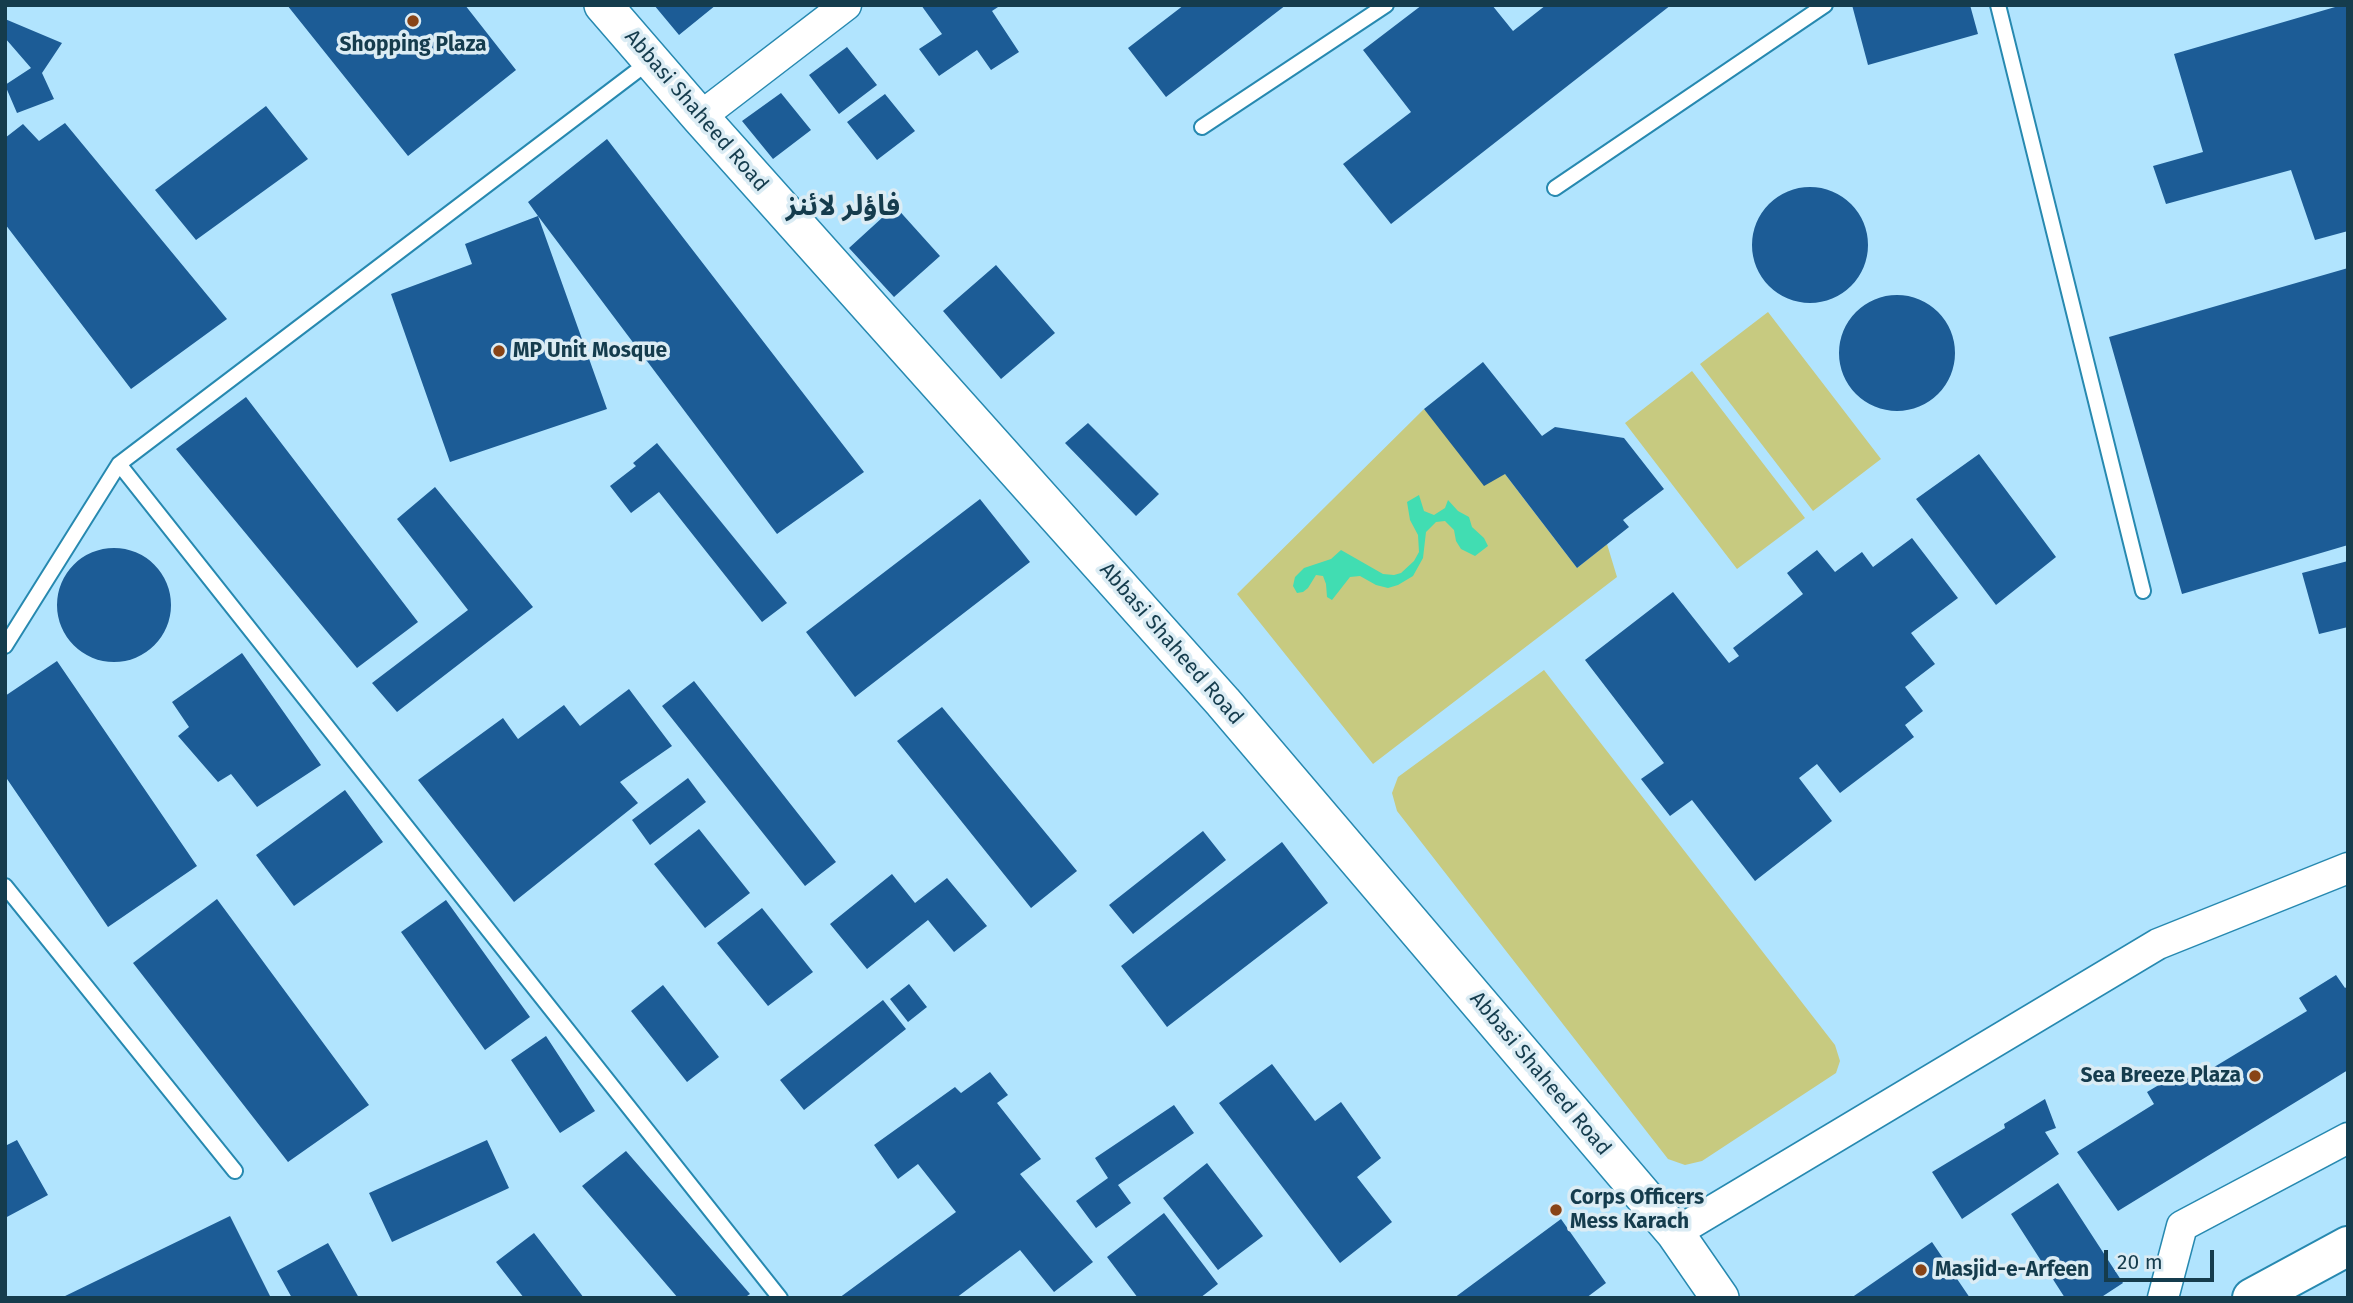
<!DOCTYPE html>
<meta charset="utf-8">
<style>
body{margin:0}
#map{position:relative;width:2353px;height:1303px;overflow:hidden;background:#b1e4fe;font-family:"Fira Sans",sans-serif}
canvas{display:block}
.frame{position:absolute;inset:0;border:7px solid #153c4d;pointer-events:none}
.scale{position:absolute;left:2104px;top:1250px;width:110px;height:32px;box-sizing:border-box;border:4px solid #153c4d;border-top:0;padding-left:9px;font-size:21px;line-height:24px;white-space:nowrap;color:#153c4d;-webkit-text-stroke:5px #dbecf4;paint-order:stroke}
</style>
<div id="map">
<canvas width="2353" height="1303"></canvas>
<div class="frame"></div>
<div class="scale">20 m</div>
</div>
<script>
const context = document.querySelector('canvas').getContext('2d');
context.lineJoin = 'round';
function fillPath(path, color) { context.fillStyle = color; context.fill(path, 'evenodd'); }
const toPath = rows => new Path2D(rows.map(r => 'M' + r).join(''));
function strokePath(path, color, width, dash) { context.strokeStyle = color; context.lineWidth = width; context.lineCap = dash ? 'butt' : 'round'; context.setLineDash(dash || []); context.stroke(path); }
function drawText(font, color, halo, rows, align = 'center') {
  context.font = font + ' "Fira Sans","Noto Sans Arabic",sans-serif'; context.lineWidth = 7; context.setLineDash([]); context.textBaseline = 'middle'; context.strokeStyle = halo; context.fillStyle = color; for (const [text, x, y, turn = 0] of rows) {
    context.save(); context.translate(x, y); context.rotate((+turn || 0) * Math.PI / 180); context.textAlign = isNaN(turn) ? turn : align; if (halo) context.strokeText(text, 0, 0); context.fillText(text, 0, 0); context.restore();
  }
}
fillPath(toPath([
 [1768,312,1881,459,1813,511,1700,364],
 [1692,371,1805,518,1737,569,1625,423],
 [1424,409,1505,474,1577,568,1607,544,1617,577,1373,764,1237,594],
 [1544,670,1835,1045,1840,1061,1836,1073,1702,1161,1685,1165,1668,1159,1397,811,1392,793,1398,777]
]), '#c7ca80');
fillPath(toPath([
 [1419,495,1424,511,1434,515,1445,508,1448,500,1458,511,1469,517,1472,527,1484,538,1488,546,1475,556,1461,549,1456,541,1454,530,1445,521,1436,522,1426,532,1423,558,1413,576,1398,585,1388,588,1376,585,1360,576,1350,577,1332,600,1327,597,1326,584,1323,576,1316,575,1308,588,1303,592,1297,593,1293,586,1295,577,1304,568,1331,559,1341,550,1383,574,1394,575,1401,573,1414,561,1419,552,1418,535,1410,520,1407,502]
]), '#41ddb2');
fillPath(toPath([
 [287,5,465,5,516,70,408,156],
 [654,5,716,5,679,35],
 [921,5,1001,5,992,11,1019,52,991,70,977,50,939,76,919,49,942,34],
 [1184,5,1286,5,1166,97,1128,48],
 [1422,5,1492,5,1513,31,1546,5,1671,5,1391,224,1343,164,1411,112,1363,50],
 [1852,5,1970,5,1978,34,1868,65],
 [2342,5,2348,5,2348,231,2315,240,2291,170,2166,204,2153,166,2203,152,2174,54],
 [5,19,62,43,42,73,54,99,17,113,5,85,31,68,5,38],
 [847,47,877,85,839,114,809,75],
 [781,93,811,130,773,159,742,121],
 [885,94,915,131,877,160,847,122],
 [266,106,308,159,196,240,155,190],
 [65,123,227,319,131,389,5,224,5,138,23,124,39,141],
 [607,139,864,472,777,534,538,216,607,409,450,462,391,294,472,264,465,244,538,216,528,202],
 '1752 245a58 58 0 1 1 116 0a58 58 0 1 1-116 0Z',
 [895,206,940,256,894,297,849,248],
 [996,265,1055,333,1001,379,943,311],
 [2348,268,2348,545,2182,594,2109,337],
 '1839 353a58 58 0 1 1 116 0a58 58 0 1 1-116 0Z',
 [1483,362,1542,436,1555,427,1624,438,1664,489,1623,520,1629,527,1577,568,1505,474,1484,486,1424,409],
 [246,397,418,622,357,668,176,449],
 [1088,423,1159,494,1136,516,1065,443],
 [657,443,787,603,762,622,659,492,631,513,610,486,636,466,633,463],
 [1979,454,2056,557,1996,605,1916,499],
 [435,487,533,607,397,712,372,683,468,610,397,519],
 [980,499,1030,562,855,697,806,632],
 [1912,538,1958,598,1911,633,1935,664,1905,687,1923,711,1905,725,1914,737,1840,793,1817,764,1799,778,1832,821,1755,881,1692,800,1670,816,1641,779,1664,763,1585,660,1673,592,1729,663,1739,656,1733,648,1803,594,1787,573,1817,550,1835,572,1862,552,1873,567],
 '57 605a57 57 0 1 1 114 0a57 57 0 1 1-114 0Z',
 [2348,561,2348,627,2319,634,2302,573],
 [242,653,321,765,257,807,231,774,218,782,178,736,189,727,172,702],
 [57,661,197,866,108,927,5,776,5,696],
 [694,681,836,862,805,886,662,706],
 [629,689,672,746,620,782,638,803,514,902,418,780,503,718,518,739,564,705,580,726],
 [942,707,1077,871,1031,908,897,741],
 [688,778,706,802,650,845,632,820],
 [345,790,383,842,294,906,256,855],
 [699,829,750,893,705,928,654,864],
 [1203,831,1226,860,1133,934,1109,905],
 [1282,842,1328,903,1167,1027,1121,966],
 [892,874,915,903,947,878,987,926,954,952,928,920,867,969,830,924],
 [217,899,369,1105,288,1162,133,963],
 [446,900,530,1017,485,1050,401,932],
 [762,908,813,972,768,1006,717,943],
 [2336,975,2345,988,2348,986,2348,1070,2118,1211,2077,1152,2154,1104,2147,1092,2184,1070,2191,1081,2307,1011,2299,998],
 [909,984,927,1007,908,1022,890,999],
 [663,985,719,1057,687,1082,631,1011],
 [883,1000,906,1029,804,1110,780,1080],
 [546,1036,595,1111,560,1133,511,1060],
 [1272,1064,1315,1121,1341,1102,1381,1158,1357,1177,1392,1222,1340,1263,1219,1103],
 [990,1072,1008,1095,997,1103,1041,1159,1020,1174,1093,1262,1054,1292,1020,1250,956,1298,839,1298,956,1212,918,1164,898,1179,874,1145,955,1087,961,1093],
 [2045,1099,2056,1128,2045,1132,2059,1154,1962,1219,1932,1172,2005,1128,2004,1124],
 [1174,1105,1194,1133,1118,1185,1131,1203,1096,1228,1076,1201,1108,1178,1095,1158],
 [17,1140,48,1195,5,1218,5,1146],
 [487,1140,509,1188,392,1242,369,1193],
 [626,1151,750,1294,744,1298,678,1298,582,1186],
 [1207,1163,1263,1236,1218,1270,1163,1198],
 [2058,1183,2123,1283,2100,1298,2065,1298,2011,1214],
 [1164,1213,1218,1284,1200,1298,1138,1298,1107,1257],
 [230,1216,271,1298,61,1298],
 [1561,1219,1606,1283,1586,1298,1454,1298],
 [534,1233,584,1298,524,1298,496,1262],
 [1932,1242,1970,1298,1851,1298],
 [328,1243,359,1298,292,1298,277,1271]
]), '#1c5c96');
const service = toPath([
 [1998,5,2143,591],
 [1202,127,1386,5],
 [1555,188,1825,5],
 [119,464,780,1298],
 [5,646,119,464,650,61],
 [5,886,235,1171]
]);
const minor = toPath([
 [700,117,846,5],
 [1675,1233,2158,944,2348,868],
 [2163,1298,2182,1226,2348,1138]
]);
const tertiary = toPath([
 [603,5,700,117,1223,702,1675,1233,1720,1298]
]);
const trunk = toPath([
 [2252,1298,2348,1246]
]);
strokePath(service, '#2789b0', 18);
strokePath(minor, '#2789b0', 33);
strokePath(tertiary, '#2789b0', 40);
strokePath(trunk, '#2789b0', 42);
strokePath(service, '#fff', 14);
strokePath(minor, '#fff', 30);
strokePath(tertiary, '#fff', 37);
strokePath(trunk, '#fff', 38);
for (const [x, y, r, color] of [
 [413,21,7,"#884417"],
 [499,351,7,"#884417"],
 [2255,1076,7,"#884417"],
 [1556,1210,7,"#884417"],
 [1921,1270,7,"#884417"]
]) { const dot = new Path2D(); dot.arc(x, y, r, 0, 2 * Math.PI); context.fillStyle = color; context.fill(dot); strokePath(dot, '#dbecf4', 2.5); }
drawText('bold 21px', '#153c4d', '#dbecf4', [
 ["Shopping Plaza",413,45,"center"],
 ["MP Unit Mosque",513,351],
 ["Sea Breeze Plaza",2241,1076,"right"],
 ["Corps Officers",1570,1198],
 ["Mess Karach",1570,1222],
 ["Masjid-e-Arfeen",1935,1270]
], 'left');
drawText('21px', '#153c4d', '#dbecf4', [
 ["Abbasi Shaheed Road",696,111,49],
 ["Abbasi Shaheed Road",1171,644,49],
 ["Abbasi Shaheed Road",1540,1074,50]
]);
drawText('bold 28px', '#153c4d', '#dbecf4', [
 ["فاؤلر لائنز",843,207]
]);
</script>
